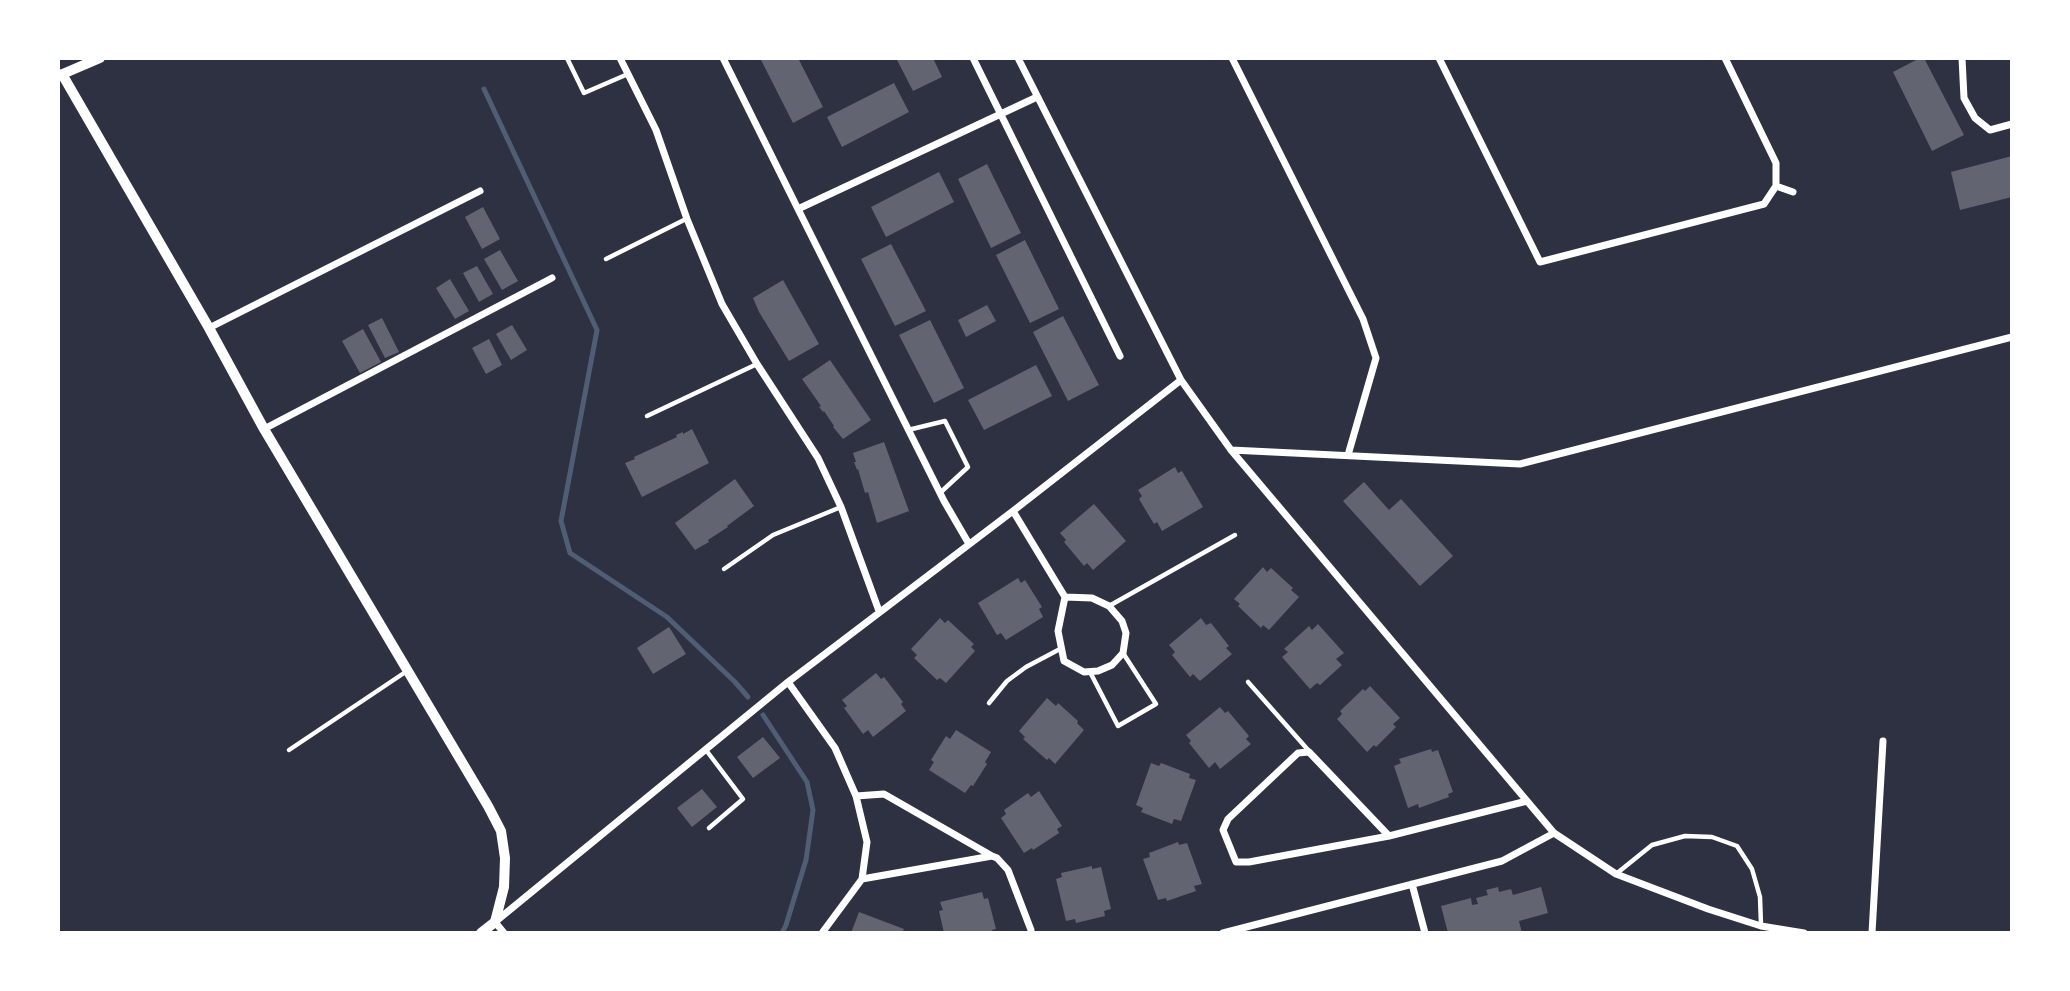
<!DOCTYPE html>
<style>
body{margin:0}
#map{position:relative;width:2070px;height:991px;overflow:hidden;background:#2d3142;font-family:Inter,sans-serif}
canvas{display:block}
.frame{position:absolute;inset:0;border:60px solid #fff;pointer-events:none}
</style>
<div id="map">
<canvas width="2070" height="991"></canvas>
<div class="frame"></div>
</div>
<script>
const ctx = document.querySelector('canvas').getContext('2d');
ctx.lineJoin = 'round';
const shape = rows => new Path2D(rows.map(r => 'M' + r).join(''));
function strokePath(path, color, width, dash) { ctx.strokeStyle = color; ctx.lineWidth = width; ctx.lineCap = dash ? 'butt' : 'round'; ctx.setLineDash(dash || []); ctx.stroke(path); }
function paint(path, color) { ctx.fillStyle = color; ctx.fill(path, 'evenodd'); }
const stream = shape([
 [484,89,597,330,561,521,570,553,667,617,735,682,748,697],
 [763,715,807,782,813,810,806,860,786,925,782,933]
]);
const building = shape([
 [760,58,798,58,823,107,793,123],
 [896,58,933,58,942,77,913,91],
 [1920,58,1924,58,1964,135,1932,151,1893,72],
 [894,83,909,112,842,147,827,117],
 [2012,156,2012,197,1960,210,1951,172],
 [987,164,1021,233,991,248,958,179],
 [939,172,954,202,886,237,871,207],
 [483,207,500,239,482,249,465,217],
 [1025,240,1059,309,1030,323,996,255],
 [891,244,926,311,895,326,861,259],
 [500,250,518,281,502,290,484,259],
 [477,266,493,294,479,302,463,273],
 [450,279,469,311,455,319,436,288],
 [783,280,819,344,789,361,759,312,753,298],
 [987,305,996,321,966,337,958,320],
 [1063,316,1099,385,1068,401,1033,332],
 [382,318,399,352,385,358,368,325],
 [930,320,964,388,934,403,899,335],
 [512,325,527,350,511,360,496,334],
 [363,329,381,362,360,373,342,341],
 [489,339,502,365,486,374,472,348],
 [830,360,871,420,843,439,833,427,834,426,824,411,823,412,819,407,821,406,802,379],
 [1036,365,1052,396,984,430,968,400],
 [692,429,709,463,642,497,625,463,635,459,634,457,677,437,676,435,683,432,683,434],
 [884,442,909,511,877,523,868,492,865,493,858,469,857,470,854,462,856,462,853,453],
 [1175,467,1178,473,1182,471,1203,507,1162,531,1157,522,1154,524,1139,499,1142,496,1138,490],
 [735,479,754,506,727,526,728,527,708,540,709,542,695,550,675,523],
 [1364,482,1389,510,1401,499,1453,556,1420,586,1343,501],
 [1094,504,1126,541,1093,570,1087,563,1084,566,1064,542,1066,540,1060,533],
 [1263,567,1267,572,1271,568,1293,588,1291,590,1299,597,1269,630,1263,625,1261,628,1238,606,1240,604,1234,599],
 [1018,578,1021,583,1025,580,1042,607,1039,609,1043,617,1006,640,1001,633,997,635,978,603],
 [940,618,945,623,948,620,974,644,971,647,975,651,946,683,940,678,937,680,914,658,917,655,911,649],
 [1201,618,1206,625,1211,623,1229,646,1226,648,1232,654,1200,681,1193,674,1190,677,1172,655,1175,652,1169,645],
 [1318,624,1344,653,1336,659,1342,665,1320,685,1317,683,1310,689,1282,657,1288,652,1284,649,1309,626,1312,630],
 [669,627,686,654,653,674,637,648],
 [876,673,881,679,884,677,903,702,901,704,906,711,873,737,868,730,863,734,844,708,847,706,842,700],
 [1370,686,1400,718,1393,724,1396,727,1376,747,1374,745,1367,752,1337,719,1342,714,1340,711,1363,689,1365,691],
 [1047,698,1056,706,1058,703,1078,721,1077,723,1084,730,1055,764,1049,758,1047,760,1023,739,1025,737,1019,731],
 [1220,707,1225,713,1228,711,1249,736,1246,739,1251,744,1220,769,1215,762,1209,768,1189,743,1191,741,1186,735],
 [956,730,991,752,985,762,987,764,973,786,971,785,965,793,929,770,934,762,931,760,946,736,950,739],
 [763,737,780,758,753,778,737,757],
 [1431,749,1432,752,1438,750,1453,792,1448,794,1449,797,1419,808,1418,804,1408,808,1394,766,1401,763,1399,759],
 [1151,763,1159,766,1161,763,1190,774,1189,778,1196,780,1181,821,1174,819,1172,824,1141,812,1143,808,1136,805],
 [702,789,717,807,692,827,677,808],
 [1039,791,1062,826,1057,829,1059,833,1033,850,1032,848,1024,853,1001,818,1006,814,1004,810,1028,793,1031,797],
 [1178,842,1179,845,1187,843,1202,884,1194,886,1196,891,1167,901,1166,898,1158,900,1143,859,1150,857,1149,853],
 [1092,866,1092,869,1101,867,1111,909,1104,911,1105,916,1076,923,1075,919,1066,921,1056,879,1062,877,1061,873],
 [1498,887,1499,892,1511,889,1513,895,1541,887,1548,913,1519,921,1522,933,1448,933,1441,906,1471,898,1472,905,1478,904,1476,898,1488,895,1486,890],
 [982,892,984,899,988,898,996,929,992,930,993,933,944,933,939,911,943,910,940,902],
 [859,912,904,929,902,933,851,933]
]);
const service = shape([
 [567,58,584,93,628,74],
 [606,259,686,219],
 [647,416,757,364],
 [908,430,945,421,968,467,941,492],
 [724,569,773,535,841,507],
 [1109,606,1235,535],
 [1090,672,1118,726,1156,704,1123,653],
 [1248,682,1309,751],
 [989,703,1007,681,1026,667,1060,649],
 [289,750,407,671],
 [706,750,743,799,709,828],
 [1616,874,1652,845,1685,836,1712,837,1737,846,1752,869,1760,897,1761,925]
]);
const minor = shape([
 [620,58,656,130,687,219,722,304,757,364,818,458,841,507,879,611],
 [723,58,798,209],
 [973,58,1120,356],
 [1018,58,1181,380,1231,450,1554,833,1616,874,1708,909,1761,926,1804,933],
 [1232,58,1363,319,1376,358,1348,455],
 [1439,58,1540,262,1764,204,1776,186,1776,163,1725,58],
 [1962,58,1964,98,1975,118,1990,130,2012,124],
 [1776,186,1793,192],
 [209,328,480,191],
 [264,429,552,278],
 [1231,450,1520,464,2012,337],
 [1013,511,1065,597,1058,631,1064,661,1084,672,1098,671,1112,665,1123,653,1126,633,1122,621,1109,606,1092,598,1065,597],
 [969,544,944,501,798,209,1037,97],
 [788,682,835,748,856,796,867,842,862,879,822,933],
 [856,796,884,794,992,856,862,879],
 [1389,836,1309,752,1298,753,1228,819,1223,830,1236,862,1249,862,1389,836,1527,801],
 [992,856,997,858,1008,870,1031,930],
 [1412,884,1425,933],
 [504,933,495,922,788,682,1013,511,1181,380],
 [1223,933,1502,861,1554,833],
 [1872,933,1883,741]
]);
const tertiary = shape([
 [62,74,209,328,264,429,488,806,501,831,505,858,504,887,495,922,481,933],
 [58,76,100,58]
]);
strokePath(stream, '#4f5d75', 5);
paint(building, '#626471');
strokePath(service, '#fff', 4.5);
strokePath(minor, '#fff', 7);
strokePath(tertiary, '#fff', 10);
</script>
